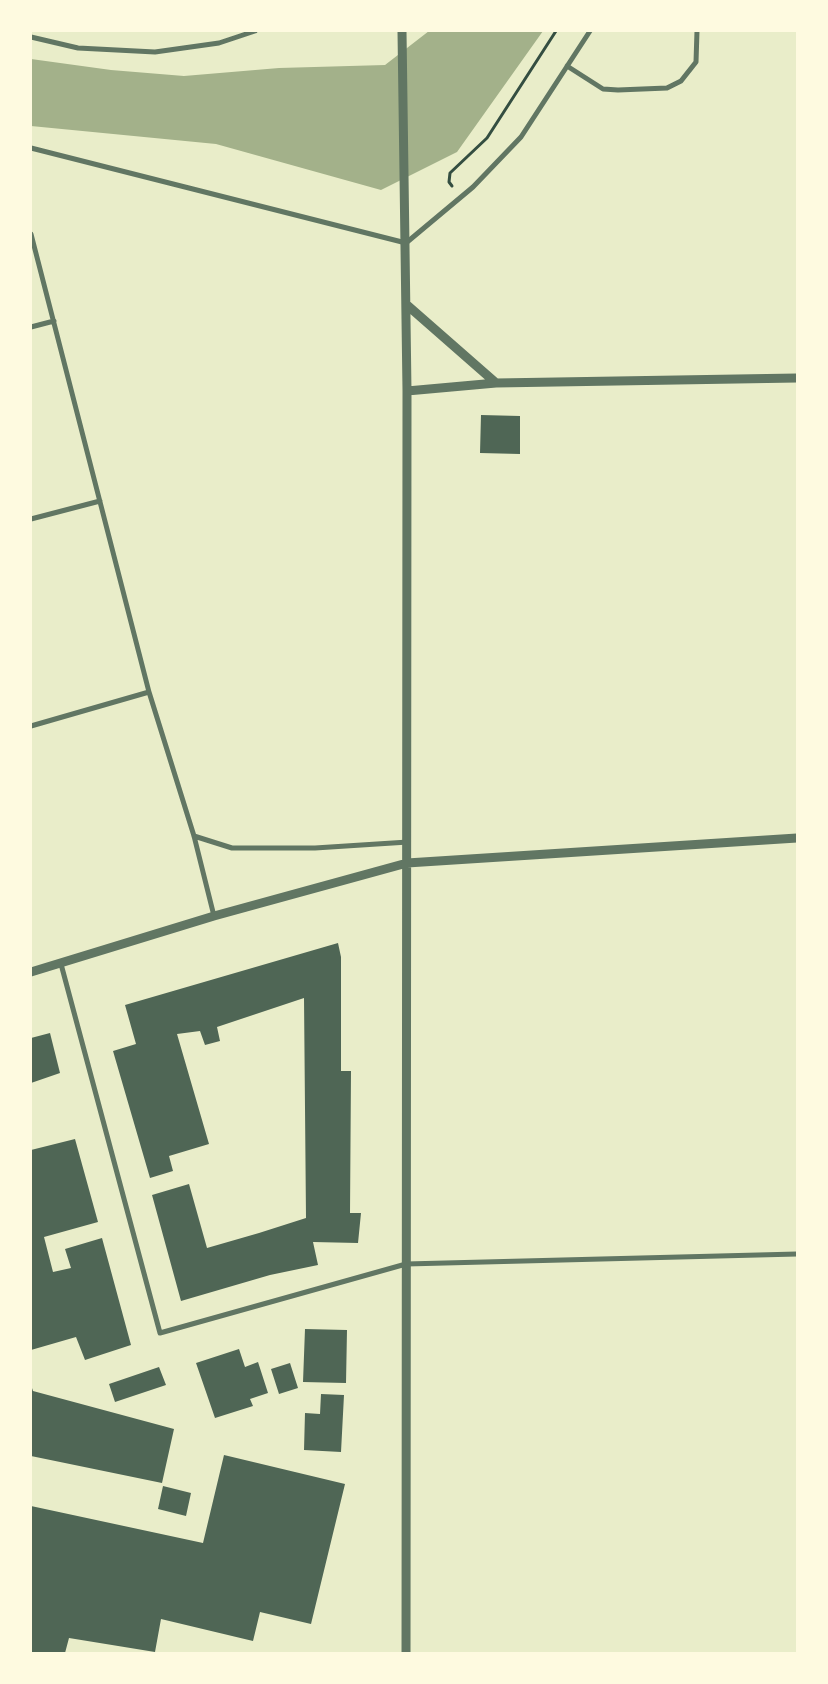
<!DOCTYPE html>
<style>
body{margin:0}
#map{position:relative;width:828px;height:1684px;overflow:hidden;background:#e9edc9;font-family:"Public Sans",sans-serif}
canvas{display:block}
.frame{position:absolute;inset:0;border:32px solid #fefae0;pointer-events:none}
</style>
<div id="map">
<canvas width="828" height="1684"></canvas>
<div class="frame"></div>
</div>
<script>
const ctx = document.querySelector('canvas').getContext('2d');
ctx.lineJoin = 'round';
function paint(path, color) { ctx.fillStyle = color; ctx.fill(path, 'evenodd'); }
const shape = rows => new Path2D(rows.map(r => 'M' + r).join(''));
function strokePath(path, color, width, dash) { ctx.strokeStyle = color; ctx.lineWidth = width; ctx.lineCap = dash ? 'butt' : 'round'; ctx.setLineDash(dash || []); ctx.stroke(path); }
const water = shape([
 [429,31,543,31,457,152,381,190,216,144,31,126,31,59,111,70,184,76,279,68,385,65]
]);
const building = shape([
 [481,415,520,416,520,454,480,453],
 [338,943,341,957,341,1071,351,1071,350,1213,361,1213,358,1243,313,1242,318,1265,270,1275,181,1301,152,1195,189,1184,207,1248,259,1233,306,1218,304,998,217,1027,220,1041,205,1045,200,1031,177,1034,209,1144,169,1156,173,1171,150,1178,113,1051,136,1044,125,1005],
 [50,1033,60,1073,31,1083,31,1038],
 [75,1139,98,1222,44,1237,53,1272,71,1268,65,1249,102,1238,131,1345,85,1360,76,1337,31,1350,31,1150],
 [305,1329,347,1330,346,1383,303,1382],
 [239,1349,245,1367,258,1362,268,1393,250,1399,253,1406,215,1418,196,1363],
 [290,1363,298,1388,279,1394,271,1369],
 [159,1367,166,1385,115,1402,109,1384],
 [31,1385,33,1391,174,1429,162,1483,31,1456],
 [321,1394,344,1395,341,1452,304,1450,305,1413,320,1414],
 [224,1455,345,1484,311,1624,260,1612,253,1641,161,1619,155,1652,69,1638,65,1653,31,1653,31,1506,203,1543],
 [163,1486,191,1493,186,1516,158,1509]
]);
const path = shape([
 [452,186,449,182,450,173,487,138,556,31]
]);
const minor = shape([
 [31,37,78,48,155,52,219,43,255,31],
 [567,66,603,89,618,90,667,88,681,81,696,62,697,31],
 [31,148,406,243,473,187,521,137,590,31],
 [31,234,149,692,194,836,214,916],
 [31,327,54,321],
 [31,519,100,501],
 [31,726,149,692],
 [194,836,232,848,315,848,408,842],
 [61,964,160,1333,406,1264,797,1254]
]);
const tertiary = shape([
 [402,31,407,391,406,1653],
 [407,305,496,383],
 [407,391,496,383,797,378],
 [31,972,214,916,407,863,797,838]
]);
paint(water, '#a3b18a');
paint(building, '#4f6655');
strokePath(path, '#344e41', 3);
strokePath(minor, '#617663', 5);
strokePath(tertiary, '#617663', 9);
</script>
